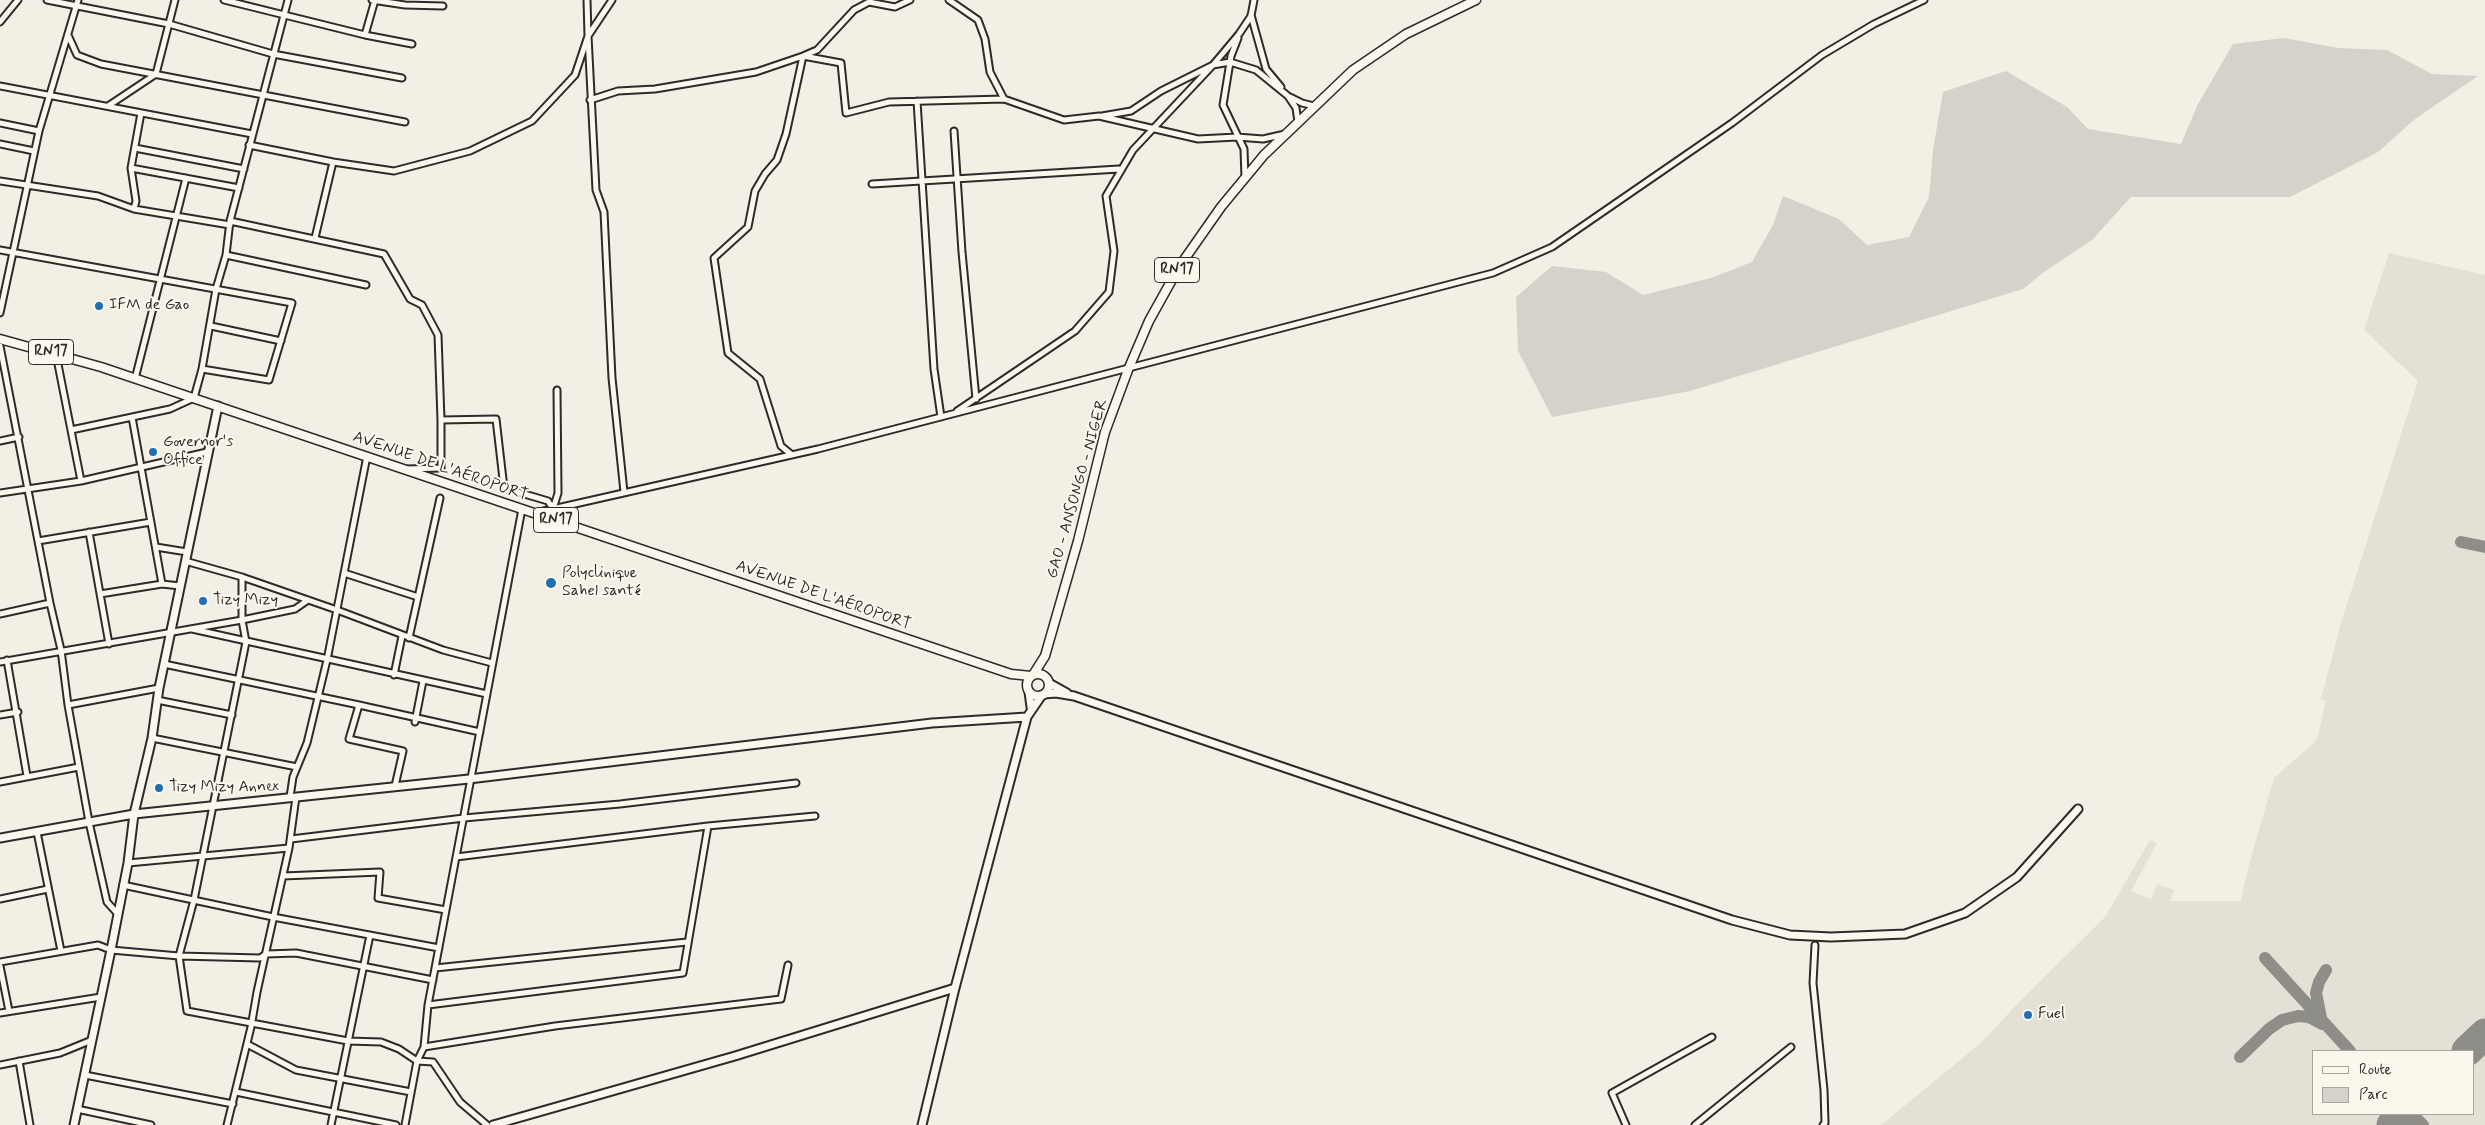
<!DOCTYPE html>
<meta charset="utf-8">
<style>
body{margin:0}
#map{position:relative;width:2485px;height:1125px;overflow:hidden;background:#f3efe4;font-family:Mynerve,sans-serif}
canvas{display:block}
.legend{position:absolute;left:2312px;top:1050px;width:162px;height:65px;box-sizing:border-box;background:#fbf7ec;border:1px solid #a8a59f;margin:0;padding:6px 9px;list-style:none;font-size:15px;color:#2b2b2b}
.legend li{display:flex;align-items:center;gap:10px;height:25px}
.legend b{width:25px;border:1px solid #a8a59f}
</style>
<div id="map">
<canvas width="2485" height="1125"></canvas>
<ul class="legend">
<li><b style="height:6px;background:#fbf7ec"></b>Route</li>
<li><b style="height:14px;background:#d5d2c9"></b>Parc</li>
</ul>
</div>
<script>
const ctx = document.querySelector('canvas').getContext('2d');
ctx.lineJoin = 'round';
function paint(path, color) { ctx.fillStyle = color; ctx.fill(path, 'evenodd'); }
const shape = rows => new Path2D(rows.map(r => 'M' + r).join(''));
function strokePath(path, color, width, dash) { ctx.strokeStyle = color; ctx.lineWidth = width; ctx.lineCap = dash ? 'butt' : 'round'; ctx.setLineDash(dash || []); ctx.stroke(path); }
function label(font, color, halo, rows, align = 'center') {
  ctx.font = font + ' Mynerve,sans-serif'; ctx.lineWidth = 4; ctx.setLineDash([]); ctx.textBaseline = 'middle'; ctx.strokeStyle = halo; ctx.fillStyle = color; for (const [text, x, y, turn = 0] of rows) {
    ctx.save(); ctx.translate(x, y); ctx.rotate((+turn || 0) * Math.PI / 180); ctx.textAlign = isNaN(turn) ? turn : align; if (halo) ctx.strokeText(text, 0, 0); ctx.fillText(text, 0, 0); ctx.restore();
  }
}
const built = shape([
 [2389,253,2485,275,2485,1125,1881,1125,1982,1042,2019,1002,2088,934,2105,917,2150,840,2157,843,2131,891,2151,899,2157,884,2174,890,2170,901,2241,901,2247,872,2274,778,2315,742,2318,735,2326,700,2321,699,2341,623,2418,381,2364,330],
 [2314,1051,2474,1051,2474,1114,2314,1114]
]);
const green = shape([
 [2284,38,2338,48,2387,50,2432,74,2478,76,2415,119,2378,152,2290,197,2131,197,2092,240,2044,272,2023,289,1690,391,1552,417,1518,351,1516,297,1552,266,1606,272,1643,295,1711,278,1752,262,1773,225,1783,196,1839,219,1867,245,1909,237,1929,197,1933,150,1943,92,2006,71,2067,107,2088,129,2181,144,2198,104,2233,44]
]);
const taxiway = shape([
 [2461,542,2485,547],
 [2265,958,2350,1051],
 [2321,1018,2316,993,2319,982,2326,970],
 [2240,1057,2269,1029,2282,1020,2298,1016,2309,1017,2322,1024],
 [2412,1114,2423,1125],
 [2388,1125,2390,1114]
]);
const runway = shape([
 [2467,1051,2485,1034],
 [2392,1125,2403,1114]
]);
const street = shape([
 [47,0,169,24,273,54,402,78],
 [224,0,365,35,412,44],
 [372,0,405,5,443,6],
 [612,0,588,36,596,190,604,212,612,378,624,492],
 [949,0,978,20,985,39,990,72,1004,99,1064,120,1099,116,1198,139,1237,137,1263,139,1285,134],
 [1251,15,1266,69,1281,87],
 [0,22,18,0],
 [68,35,77,55,101,64,405,122],
 [365,35,375,0],
 [1238,38,1231,56,1223,105,1244,149,1245,178],
 [0,86,252,134],
 [1290,97,1302,103,1314,106],
 [590,100,618,91,655,89,756,72,803,56,841,63,846,113,889,102,1004,99],
 [917,101,934,369,941,417],
 [108,106,156,74,175,0],
 [141,113,131,168,239,188],
 [1102,116,1131,111,1161,91,1213,65,1230,62,1256,70,1288,96,1296,108,1298,122],
 [0,123,39,131],
 [954,131,962,252,976,399],
 [0,144,34,151],
 [249,145,333,162],
 [135,148,244,169],
 [131,168,136,201,134,209],
 [0,181,98,196,134,209,230,225],
 [872,184,1119,169],
 [230,221,384,254,410,299,422,305,438,335,441,420,496,419,504,488,548,501,553,509],
 [315,238,333,162,394,171,470,151,532,121,575,75,588,36,587,0],
 [0,250,292,303,269,380,202,369],
 [226,255,366,285],
 [0,313,39,131,78,0],
 [211,326,281,341],
 [0,346,50,603,61,650,68,705,89,822,107,902,117,913],
 [56,354,81,481],
 [135,379,186,178],
 [957,411,1075,331,1109,292,1114,251,1106,196,1133,150,1213,65,1239,34,1251,16,1254,0],
 [132,417,162,584],
 [71,430,170,409,194,398,202,369,216,289,226,255,230,221,288,0],
 [0,441,19,437],
 [792,455,781,446,760,379,728,353,714,258,748,227,755,191,765,174,777,160,786,134,803,56,817,50,854,10,869,2,895,7,910,0],
 [407,469,441,468,441,420],
 [0,493,81,481,207,452],
 [553,509,558,493,557,390],
 [535,513,818,449,1493,273,1552,247,1732,123,1822,55,1874,24,1924,0],
 [89,532,109,644],
 [38,541,151,522],
 [156,547,187,552],
 [185,561,242,577,337,610,443,650,492,663],
 [344,573,418,597],
 [242,577,242,620,246,642,194,900,179,956,187,1011,348,1041,381,1042,399,1049,417,1061,433,1062,460,1102,487,1125],
 [100,594,162,584,180,586],
 [0,614,50,603],
 [192,629,487,694],
 [409,638,440,498],
 [7,660,27,776],
 [0,662,242,620,295,609,308,600],
 [164,664,359,705,349,739,403,751,395,786],
 [394,675,402,636],
 [157,700,232,715],
 [68,705,159,688],
 [359,705,480,732],
 [0,715,18,712],
 [415,722,423,681],
 [152,738,297,767],
 [0,782,79,767],
 [290,797,293,777,307,743,327,660,367,456],
 [37,832,61,951],
 [291,839,464,818,620,804,796,783],
 [456,857,708,826,815,816],
 [128,863,289,848],
 [283,876,380,872,378,898,446,910],
 [123,885,273,917,439,948],
 [0,899,48,889],
 [1815,945,1813,983,1824,1090,1825,1123,1823,1125],
 [0,962,98,945,111,950,179,956,260,958,266,954,296,953,433,980],
 [0,966,9,1011],
 [435,968,687,942],
 [428,1005,683,973,708,826],
 [0,1013,101,997],
 [247,1044,296,1070,411,1092],
 [424,1047,555,1026,781,999,788,965],
 [19,1061,30,1125],
 [0,1065,60,1053,92,1040],
 [85,1075,233,1104],
 [236,1092,396,1125],
 [77,1109,151,1125],
 [227,1125,251,1027,257,992,289,848,296,797],
 [331,1125,370,935],
 [405,1125,417,1061,424,1047,428,1005,522,509],
 [1626,1125,1612,1093,1712,1037],
 [1695,1125,1791,1047]
]);
const secondary = shape([
 [1049,683,1067,693],
 [1029,692,1031,707],
 [1044,694,1056,693,1074,696,1732,920,1790,935,1831,937,1905,934,1965,913,2017,877,2078,809],
 [0,838,134,814,469,779,932,723,1027,717],
 [74,1125,111,950,128,863,134,814,152,738,159,688,218,406],
 [493,1125,735,1056,955,988],
 [922,1125,955,988,1027,717,1042,695]
]);
const primary = shape([
 [0,339,101,367,1011,674,1031,676],
 '1027 685a11 11 0 1 1 22 0a11 11 0 1 1-22 0Z',
 [1033,675,1045,656,1078,541,1105,432,1128,370,1149,321,1179,267,1221,207,1264,155,1353,70,1406,34,1476,0]
]);
const markers = [
 [99,306,5,"#1f6fb2"],
 [153,452,5,"#1f6fb2"],
 [551,583,6,"#1f6fb2"],
 [203,601,5,"#1f6fb2"],
 [159,788,5,"#1f6fb2"],
 [2028,1015,5,"#1f6fb2"]
];
const shields = [
 [1177,270,45],
 [51,352,45],
 [556,520,45]
];
const shieldNames = [
 ["RN17",1177,270],
 ["RN17",51,352],
 ["RN17",556,520]
];
const poiNames = [
 ["IFM de Gao",109,306],
 ["Governor's",163,443],
 ["Office",163,461],
 ["Polyclinique",562,574],
 ["Sahel santé",562,592],
 ["Tizy Mizy",213,601],
 ["Tizy Mizy Annex",169,788],
 ["Fuel",2038,1015]
];
const streetNames = [
 ["AVENUE DE L'AÉROPORT",440,467,19],
 ["GAO - ANSONGO - NIGER",1078,489,-74],
 ["AVENUE DE L'AÉROPORT",823,596,19]
];
paint(built, '#e4e0d6');
paint(green, '#d5d2c9');
strokePath(taxiway, '#8f8d88', 12);
strokePath(runway, '#8f8d88', 31);
strokePath(street, '#2b2b2b', 9);
strokePath(secondary, '#2b2b2b', 11);
strokePath(primary, '#2b2b2b', 11);
strokePath(street, '#fbf7ec', 5);
strokePath(secondary, '#fbf7ec', 7);
strokePath(primary, '#fbf7ec', 8);
for (const [x, y, r, color] of markers) { const dot = new Path2D(); dot.arc(x, y, r, 0, 2 * Math.PI); ctx.fillStyle = color; ctx.fill(dot); strokePath(dot, '#fbf7ec', 2); }
for (const [x, y, w] of shields) { const box = new Path2D(); box.roundRect(x - w / 2, y - 12.5, w, 25, 4); ctx.fillStyle = '#fbf7ec'; ctx.fill(box); strokePath(box, '#2b2b2b', 1); }
label('bold 15px', '#2b2b2b', null, shieldNames);
label('16px', '#2b2b2b', '#fbf7ec', poiNames, 'left');
label('16px', '#2b2b2b', '#fbf7ec', streetNames);
</script>
